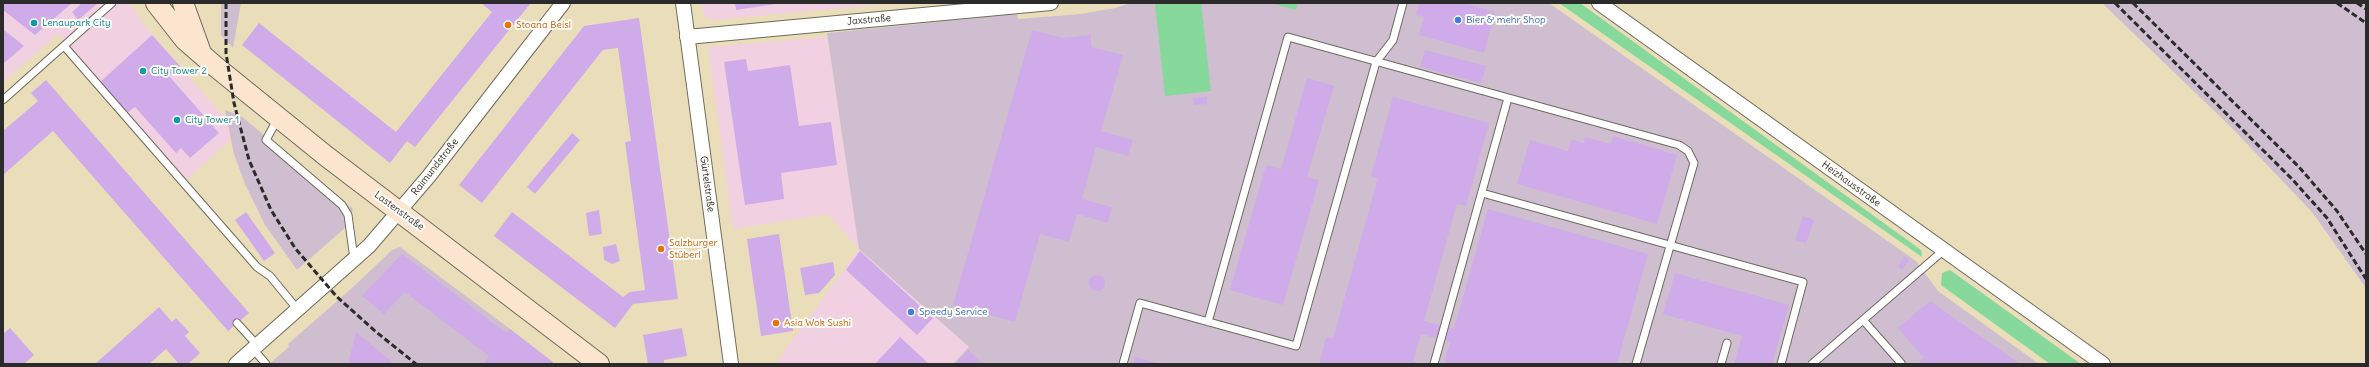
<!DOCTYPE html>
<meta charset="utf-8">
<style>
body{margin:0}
#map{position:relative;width:2369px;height:367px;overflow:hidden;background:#e9deb9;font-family:Delius,sans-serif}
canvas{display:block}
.frame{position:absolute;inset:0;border:4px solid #2b2b2b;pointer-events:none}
</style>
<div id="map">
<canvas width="2369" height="367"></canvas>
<div class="frame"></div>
</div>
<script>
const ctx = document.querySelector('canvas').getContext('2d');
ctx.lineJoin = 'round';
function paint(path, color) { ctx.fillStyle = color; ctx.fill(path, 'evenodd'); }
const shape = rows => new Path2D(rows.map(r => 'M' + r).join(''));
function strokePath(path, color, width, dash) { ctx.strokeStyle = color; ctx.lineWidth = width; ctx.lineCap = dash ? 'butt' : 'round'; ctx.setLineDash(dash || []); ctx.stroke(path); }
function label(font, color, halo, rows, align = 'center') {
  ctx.font = font + ' Delius,sans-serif'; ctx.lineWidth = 4; ctx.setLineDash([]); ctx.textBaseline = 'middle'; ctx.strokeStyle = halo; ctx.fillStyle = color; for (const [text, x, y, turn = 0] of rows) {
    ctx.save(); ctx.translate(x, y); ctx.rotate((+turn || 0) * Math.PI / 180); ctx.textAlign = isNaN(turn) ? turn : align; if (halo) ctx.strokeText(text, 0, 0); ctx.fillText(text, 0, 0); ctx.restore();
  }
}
const built = shape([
 [3,3,129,3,149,31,228,121,230,140,186,180,58,34,3,82],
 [701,3,899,3,714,20,705,17],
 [827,37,859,249,969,347,953,364,775,364,859,249,828,214,733,229,708,47]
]);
const industrial = shape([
 [221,3,241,3,233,48,221,35],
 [1131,3,1549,3,1916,261,1938,291,2039,364,953,364,969,347,859,249,827,33,1017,14,1018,19,1080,14,1115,8],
 [2102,3,2366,3,2366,288,2312,212,2229,125],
 [225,110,241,116,353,209,345,228,297,270,265,225,245,184,234,154],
 [400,247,510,329,554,364,269,364,289,347,288,344,352,288,392,250]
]);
const green = shape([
 [1201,3,1211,91,1165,96,1155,4],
 [1271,3,1298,3,1296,10],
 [1559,3,1580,3,1921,250,1922,257],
 [1950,270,2081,364,2050,364,1941,285,1942,273]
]);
const building = shape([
 [3,3,72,3,35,35,3,10],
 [82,3,98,3,78,20,72,12],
 [481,3,530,4,415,147,407,141,390,163,242,45,259,23,396,132,492,12],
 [735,3,776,3,776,4,736,10],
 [1419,3,1464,3,1495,12,1484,53,1419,35,1424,17,1416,15],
 [639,18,678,299,633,304,615,328,494,236,512,212,623,297,630,292,645,290,625,142,631,141,618,48,603,50,598,56,482,203,459,185,584,26],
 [3,29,24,46,3,64],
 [1032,30,1063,38,1091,35,1091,47,1123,55,1101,131,1133,140,1128,156,1096,147,1082,199,1112,207,1108,223,1077,214,1069,242,1040,234,1015,322,953,305],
 [152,35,180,66,169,76,219,133,190,158,181,148,176,153,135,107,127,113,100,82],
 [1425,50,1486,66,1481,83,1420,67],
 [746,59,748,71,790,65,799,126,831,122,837,165,781,173,784,199,745,205,724,62],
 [1307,78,1334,86,1307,177,1319,180,1283,305,1230,290,1266,165,1281,169],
 [46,80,249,313,228,331,53,131,3,175,3,131,38,101,31,93],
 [1207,97,1207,104,1194,105,1193,98],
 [1393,97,1489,123,1466,206,1457,204,1424,321,1454,329,1488,209,1648,254,1617,364,1444,364,1450,342,1421,334,1413,361,1417,362,1417,364,1319,364,1326,337,1333,339,1378,178,1371,176],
 [572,133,580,140,535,194,527,187],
 [1613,136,1677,155,1657,224,1517,184,1530,140,1568,151,1571,139,1584,143,1585,137,1611,144],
 [599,210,602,234,589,236,586,213],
 [246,212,275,253,264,261,235,220],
 [1803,216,1814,220,1806,243,1795,240],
 [779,234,793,331,761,336,747,239],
 [616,244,620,261,612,264,604,260,603,247],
 [860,251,933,318,917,335,846,270],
 [402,254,506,333,510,329,553,362,552,364,483,364,489,356,405,292,384,314,362,296],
 [1905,256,1909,260,1902,270,1898,266],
 [833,262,835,275,819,293,805,295,800,268],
 [1675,273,1789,305,1772,364,1734,364,1742,336,1663,314],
 '1089 283a8 8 0 1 1 16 0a8 8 0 1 1-16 0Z',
 [1930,301,2020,364,1917,364,1924,358,1898,328],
 [159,307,172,322,176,318,189,332,185,336,200,353,188,364,179,364,166,349,149,364,95,364],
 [10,328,34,355,24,364,3,364,3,334],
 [682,328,687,356,664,360,664,364,648,364,643,335],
 [356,332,392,362,396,364,348,364],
 [900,337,929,364,875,364],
 [968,350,983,364,956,364],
 [1135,357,1160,364,1133,364]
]);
const lane = shape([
 [64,46,257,267,270,276,298,310],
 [3,100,112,3],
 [278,118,266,140,342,205,348,215,354,259],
 [1482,193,1803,282,1781,364],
 [1863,320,1901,363],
 [1208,322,1288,37,1679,145,1688,151,1694,163,1636,364],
 [237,323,257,345],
 [253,349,266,364],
 [1123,364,1140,303,1296,346,1376,62,1393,40,1403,3],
 [1434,364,1508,98],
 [1721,364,1727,343],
 [1812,364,1944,250]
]);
const street = shape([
 [683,3,731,364],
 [1599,3,2103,364],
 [687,37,1051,3],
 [236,364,369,246,429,176,563,3]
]);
const secondary = shape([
 [156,3,185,40,216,67,326,156,599,364],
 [183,3,200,50]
]);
const rail = shape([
 [226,3,226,53,234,103,249,160,271,210,295,248,337,297,375,331,416,364],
 [2115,3,2292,179,2327,218,2366,279],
 [2133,3,2299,167,2337,211,2366,254],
 [2337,3,2366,23],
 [2357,3,2366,9]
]);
const markers = [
 [1458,20,4,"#3f7fe0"],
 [34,23,4,"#0f9aa8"],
 [508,25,4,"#e8710a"],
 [143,71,4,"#0f9aa8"],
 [177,120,4,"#0f9aa8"],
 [661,249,4,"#e8710a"],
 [911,312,4,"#3f7fe0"],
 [776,323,4,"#e8710a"]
];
const streetNames = [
 ["Jaxstraße",869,20,-5],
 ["Raimundstraße",435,167,-52],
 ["Gürtelstraße",707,184,82],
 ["Heizhausstraße",1851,184,36],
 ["Lastenstraße",399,211,36]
];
const shopNames = [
 ["Bier & mehr Shop",1466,20],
 ["Speedy Service",919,312]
];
const cultureNames = [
 ["Lenaupark City",42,23],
 ["City Tower 2",151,71],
 ["City Tower 1",185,120]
];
const foodNames = [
 ["Stoana Beisl",516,25],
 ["Salzburger",669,243],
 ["Stüberl",669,255],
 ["Asia Wok Sushi",784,323]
];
paint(built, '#f1d0e2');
paint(industrial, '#cebed0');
paint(green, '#86d99a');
paint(building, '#d0abea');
strokePath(lane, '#6e6a5d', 9);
strokePath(street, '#6e6a5d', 16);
strokePath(secondary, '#6e6a5d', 22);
strokePath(lane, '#fff', 7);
strokePath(street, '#fff', 14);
strokePath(secondary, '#fce5cf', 20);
strokePath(rail, '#2b2b2b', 3, [6, 3]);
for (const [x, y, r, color] of markers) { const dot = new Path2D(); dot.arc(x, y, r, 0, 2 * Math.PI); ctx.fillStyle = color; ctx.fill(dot); strokePath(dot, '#fdfcf7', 1.5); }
label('10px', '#2b2b2b', '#fdfcf7', streetNames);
label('10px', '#366cbe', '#fdfcf7', shopNames, 'left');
label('10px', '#0d838f', '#fdfcf7', cultureNames, 'left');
label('10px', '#c56008', '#fdfcf7', foodNames, 'left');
</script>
